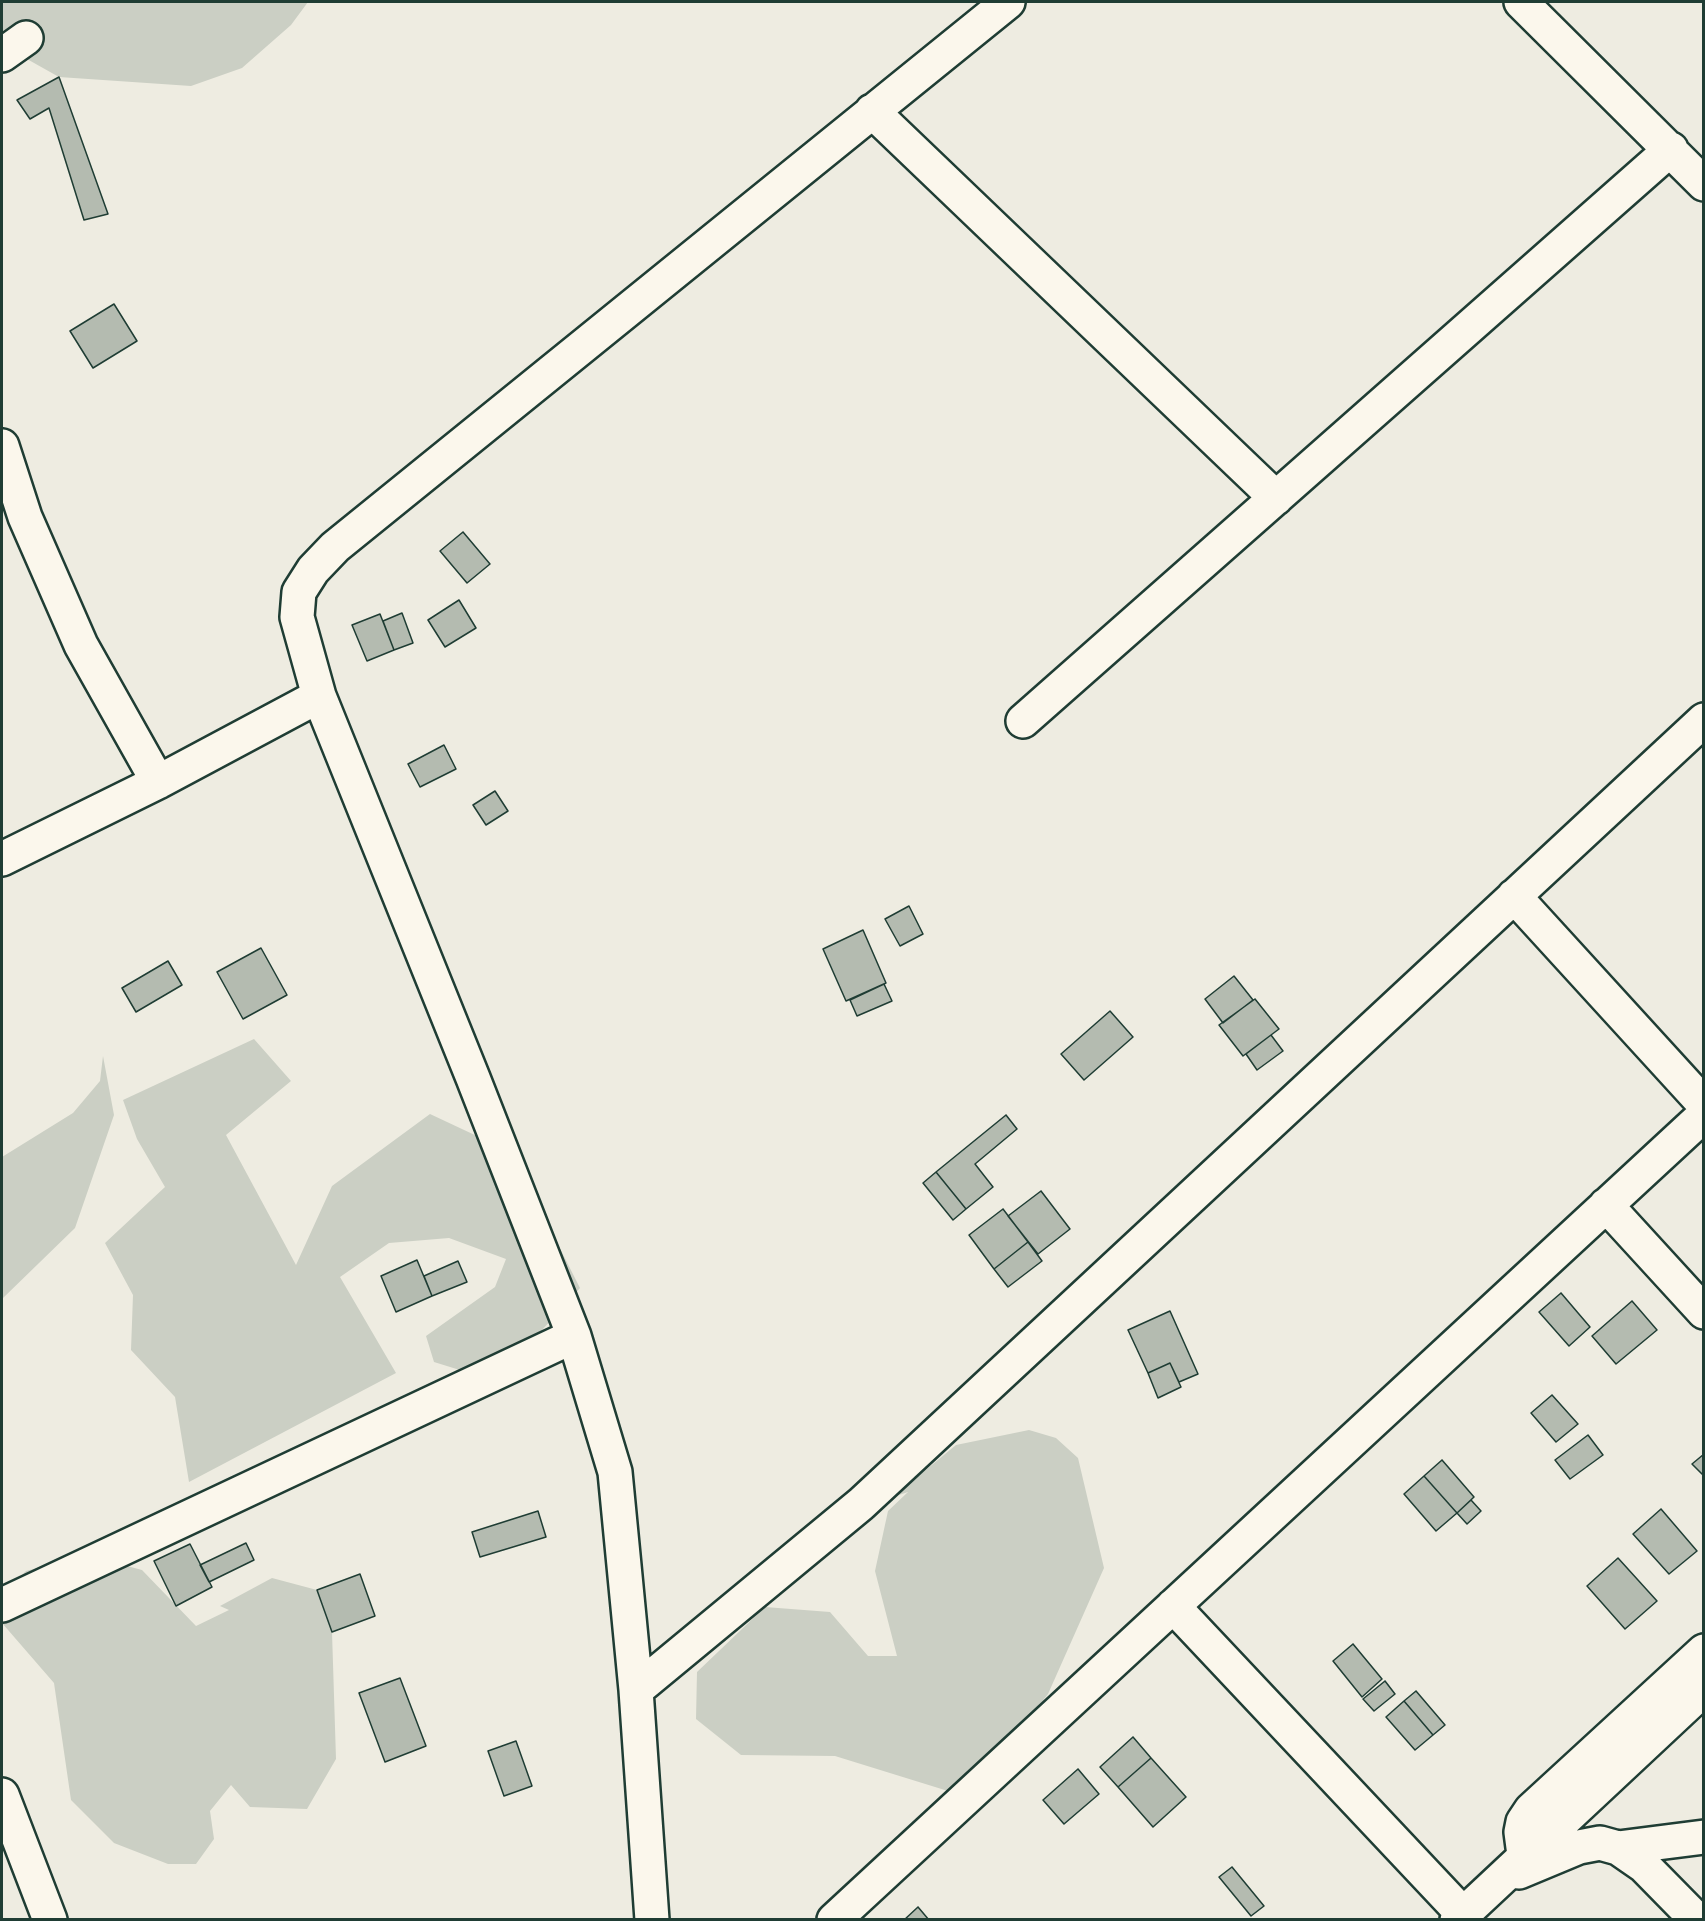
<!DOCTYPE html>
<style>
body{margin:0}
#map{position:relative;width:1705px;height:1921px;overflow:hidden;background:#eeece1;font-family:"Comic Neue",sans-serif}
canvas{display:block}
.frame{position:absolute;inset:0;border:3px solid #1f3d34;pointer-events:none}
</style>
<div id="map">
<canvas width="1705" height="1921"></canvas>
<div class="frame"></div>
</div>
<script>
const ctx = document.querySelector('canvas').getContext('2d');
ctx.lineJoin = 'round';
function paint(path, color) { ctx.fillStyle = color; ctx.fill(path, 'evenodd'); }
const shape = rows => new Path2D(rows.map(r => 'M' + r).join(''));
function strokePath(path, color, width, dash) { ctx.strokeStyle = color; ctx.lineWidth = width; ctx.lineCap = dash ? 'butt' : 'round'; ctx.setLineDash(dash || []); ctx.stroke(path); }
const green = shape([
 [2,2,308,2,291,25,242,68,191,86,59,77,2,45],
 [254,1039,291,1081,226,1135,296,1265,332,1186,430,1114,511,1152,580,1288,533,1340,463,1371,434,1362,426,1336,495,1287,506,1259,449,1238,389,1243,340,1277,396,1373,189,1482,175,1397,131,1350,133,1295,105,1243,165,1187,137,1139,123,1100],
 [103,1056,114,1115,75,1228,2,1299,2,1157,73,1113,100,1081],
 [1029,1430,1056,1438,1078,1458,1104,1568,1048,1694,995,1761,948,1791,835,1756,741,1755,696,1719,697,1672,765,1607,830,1612,868,1656,897,1656,875,1571,888,1511,908,1492,893,1497,956,1445],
 [86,1555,142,1570,196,1626,229,1610,220,1606,272,1578,317,1590,332,1632,336,1759,307,1809,250,1807,231,1785,210,1811,214,1839,196,1864,168,1864,114,1843,71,1800,54,1683,2,1623,2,1616,6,1591,26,1571]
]);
const building = shape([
 [59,77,108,214,84,220,49,108,30,119,17,100,59,77],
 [114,304,137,341,93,368,70,331,114,304],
 [463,532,490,564,467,583,440,551,463,532],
 [459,600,476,628,445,647,428,620,459,600],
 [402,613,413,643,394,650,383,621,402,613],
 [380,614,394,650,367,661,352,625,380,614],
 [444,745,456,769,420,787,408,764,444,745],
 [495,791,508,811,486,825,473,805,495,791],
 [909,906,923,934,900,946,885,919,909,906],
 [863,930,886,983,846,1001,823,949,863,930],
 [261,948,287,995,243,1019,217,972,261,948],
 [168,961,182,985,136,1012,122,988,168,961],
 [1234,976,1253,1000,1223,1023,1205,999,1234,976],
 [884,984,892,1001,857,1016,850,1000,884,984],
 [1255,999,1279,1029,1243,1056,1219,1025,1255,999],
 [1110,1011,1133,1037,1084,1080,1061,1054,1110,1011],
 [1271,1035,1283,1051,1257,1070,1246,1054,1271,1035],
 [1006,1115,1017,1129,975,1164,993,1187,966,1209,936,1172,1006,1115],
 [936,1172,966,1209,953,1220,923,1183,936,1172],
 [1041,1191,1070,1229,1038,1254,1008,1216,1041,1191],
 [1003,1209,1028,1242,994,1269,969,1235,1003,1209],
 [1028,1242,1042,1261,1008,1287,994,1269,1028,1242],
 [417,1260,432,1296,396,1312,381,1276,417,1260],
 [458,1261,467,1282,432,1296,424,1276,458,1261],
 [1561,1293,1590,1327,1569,1346,1539,1312,1561,1293],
 [1632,1301,1657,1330,1616,1364,1592,1336,1632,1301],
 [1170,1311,1198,1374,1179,1382,1170,1363,1148,1373,1128,1330,1170,1311],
 [1170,1363,1181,1387,1158,1398,1148,1373,1170,1363],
 [1552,1395,1578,1424,1556,1442,1531,1413,1552,1395],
 [1588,1435,1603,1455,1570,1479,1555,1460,1588,1435],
 [1704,1454,1704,1476,1692,1464,1704,1454],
 [1442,1460,1474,1497,1457,1513,1424,1476,1442,1460],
 [1424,1476,1457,1513,1436,1531,1404,1494,1424,1476],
 [1471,1500,1481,1511,1467,1524,1457,1513,1471,1500],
 [1661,1509,1697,1551,1669,1574,1633,1534,1661,1509],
 [538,1511,546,1537,480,1557,472,1532,538,1511],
 [246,1543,254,1560,209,1582,200,1565,246,1543],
 [190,1544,212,1587,176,1606,154,1561,190,1544],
 [1618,1558,1657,1601,1625,1629,1587,1586,1618,1558],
 [360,1574,375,1616,332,1632,317,1590,360,1574],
 [1353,1644,1382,1679,1362,1697,1333,1661,1353,1644],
 [400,1678,426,1746,385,1762,359,1693,400,1678],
 [1385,1681,1395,1694,1374,1711,1363,1699,1385,1681],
 [1416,1691,1445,1725,1433,1735,1404,1701,1416,1691],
 [1404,1701,1433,1735,1415,1750,1386,1717,1404,1701],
 [1133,1737,1151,1758,1118,1787,1100,1767,1133,1737],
 [516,1741,532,1786,504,1796,488,1751,516,1741],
 [1151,1758,1186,1797,1153,1827,1118,1787,1151,1758],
 [1078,1769,1099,1794,1064,1824,1043,1800,1078,1769],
 [1232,1867,1264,1906,1251,1916,1219,1877,1232,1867],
 [918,1907,929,1920,904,1920,918,1907]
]);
const minor = shape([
 [1521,2,1704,184],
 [2,55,26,38],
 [872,111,1276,498],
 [2,446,25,517,81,645,158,782],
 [1023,721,1671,149],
 [2,859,158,782,319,696],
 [1514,896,1704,1104],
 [1606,1205,1704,1312],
 [574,1336,473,1078,319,696,297,617,299,592,313,570,335,547,1008,2],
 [2,1605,574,1336,615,1472,636,1690,652,1920],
 [1173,1606,1463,1914],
 [636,1690,861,1504,1704,720],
 [2,1795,50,1920],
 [1618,1848,1704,1837],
 [1524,1855,1521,1832,1523,1822,1531,1810,1704,1651],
 [1519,1872,1579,1847,1600,1843,1618,1848,1644,1866,1697,1920],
 [834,1920,1704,1115],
 [1457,1920,1704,1689]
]);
paint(green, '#cbcfc4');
paint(building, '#b4bbb0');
strokePath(building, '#1f3d34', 1.5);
strokePath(minor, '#1f3d34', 38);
strokePath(minor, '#fbf7ec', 33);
</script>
